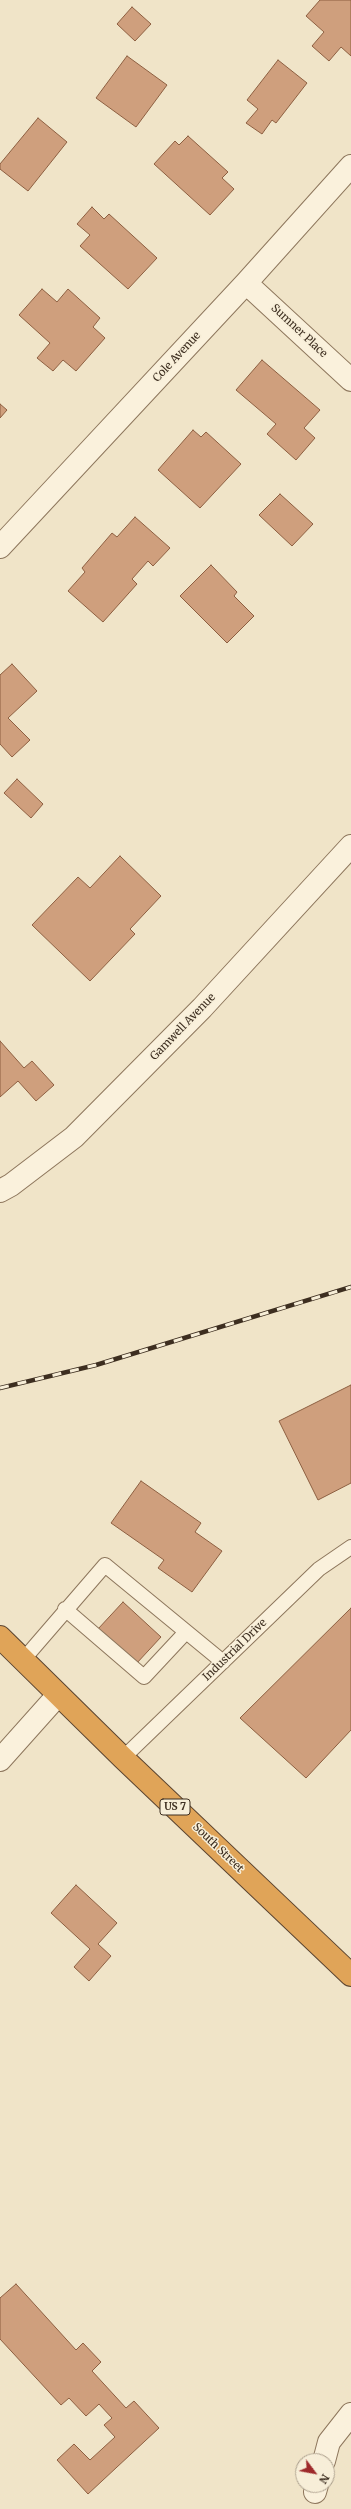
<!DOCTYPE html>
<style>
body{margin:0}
#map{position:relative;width:351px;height:2509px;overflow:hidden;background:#f0e4c8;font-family:Merriweather,serif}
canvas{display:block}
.north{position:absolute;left:295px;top:2453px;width:40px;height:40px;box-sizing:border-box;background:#f7eed8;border:1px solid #ada18e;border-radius:50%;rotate:122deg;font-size:11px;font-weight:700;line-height:16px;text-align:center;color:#3d2e20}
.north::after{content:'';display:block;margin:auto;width:14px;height:18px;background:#9e2a2b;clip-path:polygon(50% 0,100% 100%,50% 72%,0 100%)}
</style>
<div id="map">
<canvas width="351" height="2509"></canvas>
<div class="north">N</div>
</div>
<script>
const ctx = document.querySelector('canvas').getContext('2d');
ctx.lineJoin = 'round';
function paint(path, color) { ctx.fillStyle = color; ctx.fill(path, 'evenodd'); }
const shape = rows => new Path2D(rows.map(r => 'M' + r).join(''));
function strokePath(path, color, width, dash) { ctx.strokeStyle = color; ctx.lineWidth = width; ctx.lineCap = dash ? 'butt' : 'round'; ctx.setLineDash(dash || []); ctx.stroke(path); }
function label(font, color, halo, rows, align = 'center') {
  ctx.font = font + ' Merriweather,serif'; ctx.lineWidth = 3; ctx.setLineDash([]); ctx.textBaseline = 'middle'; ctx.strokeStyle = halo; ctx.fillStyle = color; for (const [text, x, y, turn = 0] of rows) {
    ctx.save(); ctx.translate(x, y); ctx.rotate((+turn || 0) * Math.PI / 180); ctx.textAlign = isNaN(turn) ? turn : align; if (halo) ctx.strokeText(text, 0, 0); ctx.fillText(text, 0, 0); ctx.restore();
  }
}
const building = shape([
 [320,0,351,0,351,56,341,47,329,61,312,46,324,32,306,16,320,0],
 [132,7,151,24,135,41,117,24,132,7],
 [127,56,167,85,136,127,96,98,127,56],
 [278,60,307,83,276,123,272,120,262,134,246,123,258,109,247,100,278,60],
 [38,118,67,142,28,191,0,169,0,164,38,118],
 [188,136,228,172,222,178,234,189,210,215,154,164,175,141,179,145,188,136],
 [92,207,104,219,109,214,157,258,128,289,80,246,90,235,77,224,92,207],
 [42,289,57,302,68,289,100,318,93,327,105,338,76,371,63,360,53,371,37,358,50,343,19,315,42,289],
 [262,360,320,410,304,428,315,438,296,460,267,434,276,424,236,390,262,360],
 [0,404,7,410,0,418,0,404],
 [193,430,201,437,206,432,241,464,200,508,158,470,193,430],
 [280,494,313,524,292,546,259,515,280,494],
 [135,517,170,548,153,566,148,561,132,579,137,584,103,622,68,591,85,572,82,568,112,533,117,537,135,517],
 [211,565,237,592,234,596,254,616,227,643,180,596,211,565],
 [12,664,37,691,8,718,30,740,12,757,0,744,0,675,12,664],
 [17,779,43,804,31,818,4,793,17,779],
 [120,856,161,896,130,929,135,934,90,981,32,925,78,877,90,888,120,856],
 [0,1041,24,1068,32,1061,54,1085,36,1101,18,1081,0,1097,0,1041],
 [351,1385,351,1483,318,1500,279,1421,351,1385],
 [141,1481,201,1523,195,1532,222,1551,192,1592,158,1568,164,1560,111,1523,141,1481],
 [123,1602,161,1637,136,1664,98,1629,123,1602],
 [351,1608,351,1730,306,1778,240,1718,351,1608],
 [76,1885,117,1923,98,1944,111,1956,89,1981,74,1967,90,1949,51,1913,76,1885],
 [16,2284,76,2350,83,2343,101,2362,92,2371,126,2408,134,2401,159,2428,88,2494,57,2460,74,2444,90,2460,115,2437,104,2425,112,2418,99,2404,86,2416,69,2398,61,2405,0,2339,0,2298,16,2284]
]);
const lane = shape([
 [65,1609,144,1677,186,1632],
 [23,1660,105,1565,223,1662],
 [123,1758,319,1569,351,1547]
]);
const street = shape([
 [246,283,351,380],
 [0,547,246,283,351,166],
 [0,1191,11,1185,74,1137,202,1008,351,846],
 [0,1760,58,1695],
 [324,2461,329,2442,351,2414],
 [315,2492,317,2485]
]);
const highway = shape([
 [0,1637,123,1758,351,1975]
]);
const rail = shape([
 [0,1388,96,1365,351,1287]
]);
const shields = [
 [175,1807,30]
];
const shieldNames = [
 ["US 7",175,1807]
];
const streetNames = [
 ["Sumner Place",299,331,43],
 ["Cole Avenue",177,357,-47],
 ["Gamwell Avenue",183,1027,-46],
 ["Industrial Drive",235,1650,-44],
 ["South Street",218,1848,44]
];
paint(building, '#cf9f7d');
strokePath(building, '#8d5f41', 1);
strokePath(lane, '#8d765c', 16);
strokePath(street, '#8d765c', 24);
strokePath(highway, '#5b4430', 24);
strokePath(lane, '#faf1dc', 14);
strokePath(street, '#faf1dc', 22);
strokePath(highway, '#e0a458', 22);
strokePath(rail, '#3d2e20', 4.5);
strokePath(rail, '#f7eed8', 3, [9]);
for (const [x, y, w] of shields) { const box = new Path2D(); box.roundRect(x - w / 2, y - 8, w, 16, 3); ctx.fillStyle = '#f7eed8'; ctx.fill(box); strokePath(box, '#3d2e20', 1); }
label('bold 10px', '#3d2e20', null, shieldNames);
label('11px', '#3d2e20', '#f7eed8', streetNames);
</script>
